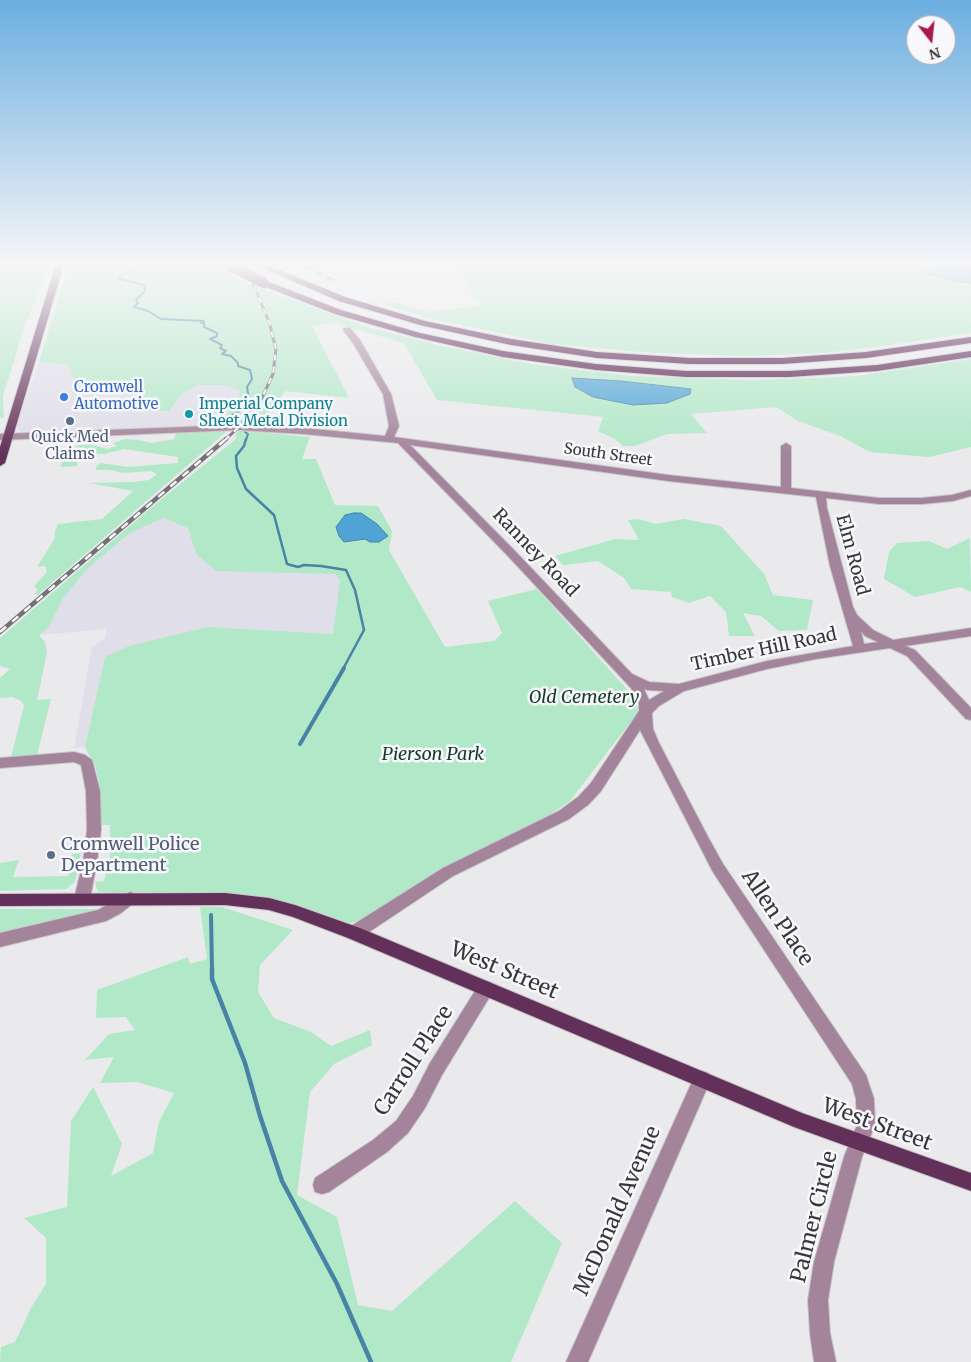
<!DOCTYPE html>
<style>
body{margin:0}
#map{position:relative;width:971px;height:1362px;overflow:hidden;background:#eaeaed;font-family:Merriweather,serif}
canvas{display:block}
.north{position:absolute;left:906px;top:15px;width:50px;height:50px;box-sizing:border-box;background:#f8f7fb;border:1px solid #abaaad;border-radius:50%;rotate:164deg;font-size:14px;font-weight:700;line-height:20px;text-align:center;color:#373638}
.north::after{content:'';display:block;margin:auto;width:18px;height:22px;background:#aa174b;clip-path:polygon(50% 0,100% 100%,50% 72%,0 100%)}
</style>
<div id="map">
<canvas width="971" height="1362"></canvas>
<div class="north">N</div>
</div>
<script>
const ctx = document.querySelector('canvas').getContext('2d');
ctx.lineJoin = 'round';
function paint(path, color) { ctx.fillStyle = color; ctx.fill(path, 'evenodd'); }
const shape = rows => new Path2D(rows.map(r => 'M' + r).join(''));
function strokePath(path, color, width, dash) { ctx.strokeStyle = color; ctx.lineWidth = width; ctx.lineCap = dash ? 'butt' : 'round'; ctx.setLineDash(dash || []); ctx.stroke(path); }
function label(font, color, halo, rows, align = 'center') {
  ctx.font = font + ' Merriweather,serif'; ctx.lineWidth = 5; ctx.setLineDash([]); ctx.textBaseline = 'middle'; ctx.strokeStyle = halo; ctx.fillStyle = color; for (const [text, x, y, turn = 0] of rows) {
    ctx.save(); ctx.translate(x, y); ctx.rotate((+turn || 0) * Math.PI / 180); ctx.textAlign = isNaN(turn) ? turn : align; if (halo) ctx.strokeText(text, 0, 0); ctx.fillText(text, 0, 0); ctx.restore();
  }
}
const built = shape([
 [39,362,69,365,91,382,91,389,131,391,142,397,140,401,106,408,107,411,169,411,182,394,199,385,223,385,240,390,237,401,223,419,209,425,162,429,30,433,19,431,17,425],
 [163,518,188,528,196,554,335,574,340,580,334,634,208,627,105,657,85,747,74,748,92,647,105,638,106,629,39,635,49,627,62,600,88,568,130,533]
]);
const green = shape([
 [0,264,51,264,25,325,3,396,4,418,0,418],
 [69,264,213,264,245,282,367,327,438,345,531,364,631,376,749,380,816,378,857,376,971,359,971,447,929,457,870,452,840,436,798,421,776,407,691,414,707,433,667,434,635,446,623,446,615,439,598,431,603,417,437,400,404,343,334,323,312,326,349,398,285,391,257,432,310,437,302,459,316,459,335,505,378,506,392,531,389,550,445,647,494,641,502,633,488,601,537,589,632,695,637,704,638,712,570,801,542,820,461,858,359,921,350,923,288,904,256,896,232,893,98,892,95,882,104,881,110,858,110,825,100,825,99,781,95,766,85,747,105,657,129,646,208,627,333,634,340,580,335,574,216,571,196,554,188,528,163,518,130,533,88,568,62,600,49,627,39,635,45,642,47,653,37,700,51,699,37,755,11,757,24,706,21,701,13,697,0,698,0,678,10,669,0,666,0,638,147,511,236,439,235,424,209,425,223,419,237,401,240,390,223,385,199,385,182,394,169,411,107,411,106,408,140,401,142,397,131,391,91,389,91,382,73,379,69,365,39,362],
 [454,264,944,264,923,272,958,282,971,283,971,333,883,346,823,353,746,356,652,353,552,344,432,319,380,304,397,303,429,312,477,306,480,304],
 [225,430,226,432,38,595,34,594,38,590,34,586,47,572,45,566,37,567,55,538,55,531,58,524,102,519,133,491,89,483,133,482,149,480,157,474,150,471,123,473,112,470,96,470,96,467,101,463,128,467,178,463,178,457,124,449,104,454,88,453,77,456,77,466,61,467,62,459,71,458,75,446,90,444,107,449,117,446,113,443,125,439,139,440,151,443,174,439,176,433],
 [638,519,656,524,684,519,721,526,764,574,773,595,813,600,807,630,779,631,761,616,743,613,755,636,729,636,726,612,710,596,689,603,672,597,671,592,631,589,624,578,598,561,563,565,555,556,615,539,639,540,628,520],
 [970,538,971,592,960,587,915,597,884,579,889,552,897,543,929,541,947,549],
 [81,853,75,882,66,889,0,891,0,863,19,860,13,877,68,876,74,857,71,857,72,854],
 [200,907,222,907,293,930,260,965,258,992,274,1018,311,1032,331,1046,370,1030,372,1045,334,1064,310,1092,297,1195,337,1217,358,1305,392,1311,515,1201,562,1243,511,1362,0,1362,1,1347,15,1342,31,1308,46,1284,46,1238,24,1218,67,1207,71,1121,93,1087,122,1144,111,1176,153,1153,159,1122,174,1093,137,1082,100,1083,114,1057,85,1060,109,1034,135,1030,126,1017,96,1018,97,990,188,957,190,964,207,959],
 [0,909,95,909,98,910,0,935]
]);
const water = shape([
 [944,264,971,264,971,283,958,282,922,272,944,264],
 [572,378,621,381,691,389,690,394,667,403,633,405,593,397,575,387,572,378],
 [354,513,361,513,377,524,388,536,379,542,370,542,365,539,344,542,339,536,336,527,345,515,354,513]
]);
const streamFar3 = shape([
 [142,264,119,277,120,279,144,285,145,291,136,300,138,303,134,307,148,311,161,319,204,321,201,323,204,323,204,327,217,333,217,336,210,339,222,345,220,348,226,351,222,354,231,356,238,363,238,366,250,370,252,379,247,387,248,394,245,396,248,398,241,410,232,415,228,421],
 [211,424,228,421,231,424],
 [245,432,248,434,246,440]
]);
const streamFar2 = shape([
 [246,439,244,446,236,456,237,468,246,489,274,515,287,564,298,567,304,565,321,566,346,570,355,590,364,630,343,669]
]);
const streamFar1 = shape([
 [300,744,344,668],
 [211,915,212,970]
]);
const stream = shape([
 [212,968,212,979,245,1063,260,1116,282,1181,337,1284,371,1362]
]);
const minor = shape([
 [344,328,350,328,360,340,391,394,399,426,394,437,668,475,781,487,781,446,786,443,791,446,791,488,879,498,922,498,952,495,971,490,971,496,953,501,922,504,879,504,826,498,827,508,853,607,857,615,873,630,893,640,971,628,971,636,905,646,915,650,971,708,971,720,966,719,907,656,890,648,816,659,767,669,684,691,659,706,652,713,653,729,659,743,708,837,723,864,866,1075,874,1099,875,1125,862,1157,834,1262,828,1300,830,1333,836,1362,814,1362,810,1333,808,1300,814,1262,844,1157,857,1125,856,1099,852,1084,713,872,640,730,601,791,588,805,569,819,453,876,360,938,354,940,348,938,346,933,348,928,443,868,559,811,578,797,591,783,639,711,639,704,631,688,507,555,398,443,304,434,238,430,0,440,0,434,236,425,304,428,385,436,389,426,383,394,353,343,343,330,344,328],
 [410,445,668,481,816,497,830,566,853,646,767,661,679,684,649,682,632,674,515,551,410,445],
 [861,631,865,636,878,642,864,644,861,631],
 [644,689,647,690,664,691,649,700,644,689],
 [74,752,85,755,92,760,100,791,101,830,97,862,90,899,87,903,82,905,77,903,74,899,83,862,87,830,86,791,81,765,74,762,0,768,0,758,74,752],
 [130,892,135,894,138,898,135,902,121,913,106,921,0,947,0,933,98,910,130,892],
 [486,981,492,983,494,988,492,993,442,1075,425,1108,408,1133,387,1152,329,1192,322,1194,315,1192,313,1185,315,1178,373,1140,396,1121,413,1096,430,1063,480,983,486,981],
 [702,1071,708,1073,711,1079,588,1362,566,1362,696,1073,702,1071]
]);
const major = shape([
 [56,264,64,264,5,463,0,466,0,447,56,264],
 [225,893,269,898,295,905,360,928,802,1113,971,1173,971,1191,794,1127,348,938,293,917,269,910,225,905,0,906,0,894,225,893]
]);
const highway = shape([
 [253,264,265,264,345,297,425,321,511,339,597,352,690,358,782,358,866,352,971,337,971,343,866,358,782,364,690,364,597,358,511,345,420,325,339,301,253,264],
 [264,280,341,310,420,333,503,351,596,364,686,371,789,371,877,365,971,351,971,357,877,371,789,377,686,377,596,370,503,357,415,337,335,314,261,285,261,281,264,280]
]);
const railFar1 = shape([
 [300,264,334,280],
 [225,440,241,425,260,402,273,374,276,349,269,322,245,264]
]);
const rail = shape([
 [0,632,226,439]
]);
const highwayBridge = shape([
 [232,267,264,283]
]);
const markers = [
 [64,397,5,"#3f7fe0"],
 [189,414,5,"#0f9aa8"],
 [70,421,5,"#5c6f8a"],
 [51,855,5,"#5c6f8a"]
];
const farShopnames = [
 ["Cromwell",74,388],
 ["Automotive",74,405]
];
const farCulturenames = [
 ["Imperial Company",199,405],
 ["Sheet Metal Division",199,422]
];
const farServicenames = [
 ["Quick Med",70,438],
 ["Claims",70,455]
];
const farStreetnames = [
 ["South Street",608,455,8]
];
const streetNames = [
 ["Ranney Road",535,553,46],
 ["Elm Road",852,555,75],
 ["Timber Hill Road",764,650,-12]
];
const parkNames = [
 ["Old Cemetery",584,698],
 ["Pierson Park",433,755]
];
const serviceNames = [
 ["Cromwell Police",61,845],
 ["Department",61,866]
];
const nearStreetnames = [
 ["Allen Place",777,918,56],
 ["West Street",504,971,23],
 ["Carroll Place",414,1061,-57],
 ["West Street",877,1125,20],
 ["McDonald Avenue",618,1211,-66],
 ["Palmer Circle",815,1217,-76]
];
paint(built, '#dfdee9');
paint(green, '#b1e8c7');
paint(water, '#50a4d5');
strokePath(water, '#4883a6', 1);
strokePath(streamFar3, '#4883a6', 2);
strokePath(streamFar2, '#4883a6', 2.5);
strokePath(streamFar1, '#4883a6', 4);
strokePath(stream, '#4883a6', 4.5);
strokePath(minor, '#c6c6c9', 2);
strokePath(major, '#c6c6c9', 2);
strokePath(highway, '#c6c6c9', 2);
paint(minor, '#a3849b');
paint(major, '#633059');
paint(highway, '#4b0e41');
strokePath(railFar1, '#727174', 3);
strokePath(rail, '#727174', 4.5);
strokePath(railFar1, '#f8f7fb', 2, [6]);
strokePath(rail, '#f8f7fb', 2.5, [8]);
strokePath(highwayBridge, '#c6c6c9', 11, []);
strokePath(highwayBridge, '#4b0e41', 10);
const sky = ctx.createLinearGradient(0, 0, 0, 455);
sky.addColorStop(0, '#6baee0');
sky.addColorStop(0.58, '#f6f6f7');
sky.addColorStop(1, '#f6f6f700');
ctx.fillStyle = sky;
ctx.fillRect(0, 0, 971, 455);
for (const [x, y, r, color] of markers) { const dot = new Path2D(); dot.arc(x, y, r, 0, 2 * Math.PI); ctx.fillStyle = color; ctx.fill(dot); strokePath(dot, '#f8f7fb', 2); }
label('15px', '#366cbe', '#f8f7fb', farShopnames, 'left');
label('15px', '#0d838f', '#f8f7fb', farCulturenames, 'left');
label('15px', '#4e5e75', '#f8f7fb', farServicenames);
label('15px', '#373638', '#f8f7fb', farStreetnames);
label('18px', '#373638', '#f8f7fb', streetNames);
label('italic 18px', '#163c28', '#f8f7fb', parkNames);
label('18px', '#4e5e75', '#f8f7fb', serviceNames, 'left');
label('21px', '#373638', '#f8f7fb', nearStreetnames);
</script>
